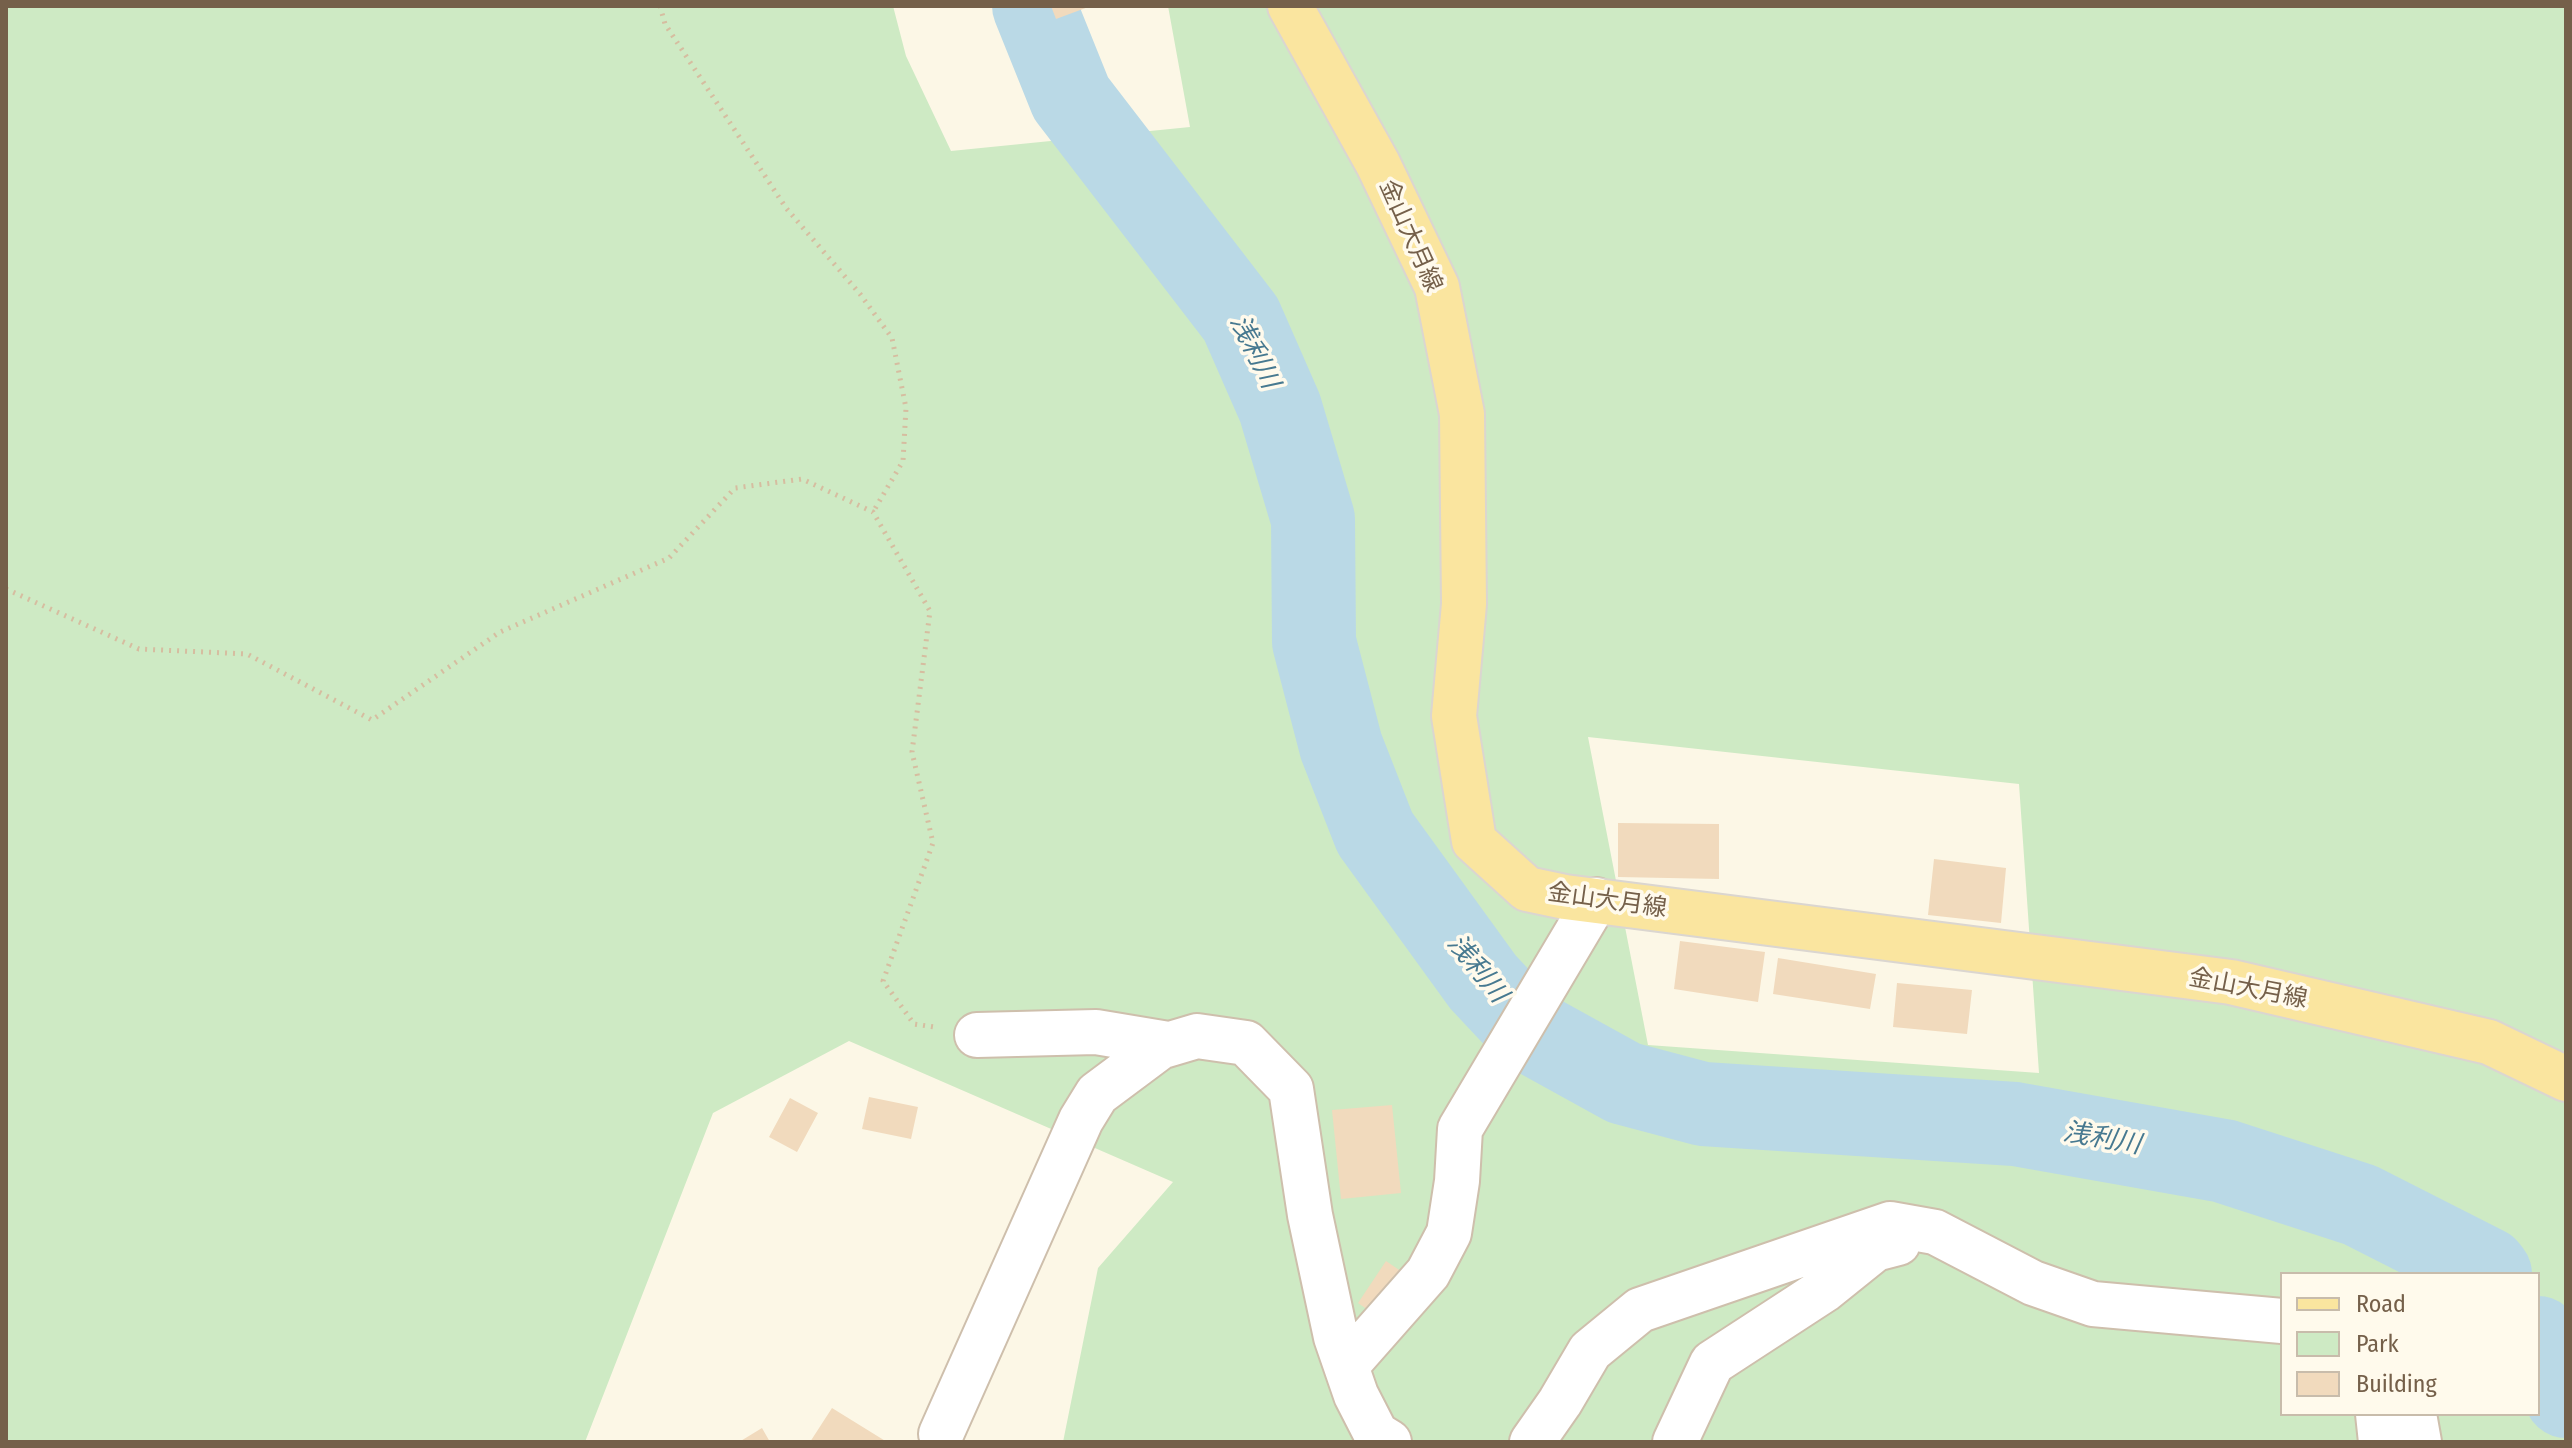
<!DOCTYPE html>
<meta charset="utf-8">
<style>
body{margin:0}
#map{position:relative;width:2572px;height:1448px;overflow:hidden;background:#fcf7e6;font-family:"Fira Sans Condensed",sans-serif}
canvas{display:block}
.frame{position:absolute;inset:0;border:8px solid #75604a;pointer-events:none}
.legend{position:absolute;left:2280px;top:1272px;width:260px;height:144px;box-sizing:border-box;background:#fffaec;border:2px solid #c8bcab;margin:0;padding:10px 14px;list-style:none;font-size:24px;color:#75604a}
.legend li{display:flex;align-items:center;gap:16px;height:40px}
.legend b{width:40px;border:2px solid #c8bcab}
</style>
<div id="map">
<canvas width="2572" height="1448"></canvas>
<div class="frame"></div>
<ul class="legend">
<li><b style="height:10px;background:#fae59f"></b>Road</li>
<li><b style="height:22px;background:#ceeac4"></b>Park</li>
<li><b style="height:22px;background:#f1dabd"></b>Building</li>
</ul>
</div>
<script>
const ctx = document.querySelector('canvas').getContext('2d');
ctx.lineJoin = 'round';
function paint(path, color) { ctx.fillStyle = color; ctx.fill(path, 'evenodd'); }
const shape = rows => new Path2D(rows.map(r => 'M' + r).join(''));
function strokePath(path, color, width, dash) { ctx.strokeStyle = color; ctx.lineWidth = width; ctx.lineCap = dash ? 'butt' : 'round'; ctx.setLineDash(dash || []); ctx.stroke(path); }
function label(font, color, halo, rows, align = 'center') {
  ctx.font = font + ' "Fira Sans Condensed","Noto Sans JP",sans-serif'; ctx.lineWidth = 7; ctx.setLineDash([]); ctx.textBaseline = 'middle'; ctx.strokeStyle = halo; ctx.fillStyle = color; for (const [text, x, y, turn = 0] of rows) {
    ctx.save(); ctx.translate(x, y); ctx.rotate((+turn || 0) * Math.PI / 180); ctx.textAlign = isNaN(turn) ? turn : align; if (halo) ctx.strokeText(text, 0, 0); ctx.fillText(text, 0, 0); ctx.restore();
  }
}
const green = shape([
 [6,6,893,6,906,56,951,151,1190,127,1168,6,2566,6,2566,1442,1063,1442,1098,1268,1173,1182,849,1041,713,1113,585,1442,6,1442],
 [1588,737,2019,784,2039,1073,1648,1045],
 [2282,1274,2538,1274,2538,1414,2282,1414]
]);
const river = shape([
 [1034,6,1071,98,1241,319,1280,408,1313,519,1314,642,1341,746,1375,833,1483,982,1528,1030,1624,1083,1703,1104,2015,1124,2224,1161,2360,1205,2486,1269,2490,1274],
 [2538,1338,2566,1396]
]);
const building = shape([
 [1051,6,1091,6,1056,19],
 [1618,823,1719,824,1719,879,1618,877],
 [1934,859,2006,868,2001,923,1928,915],
 [1680,941,1765,952,1758,1002,1674,989],
 [1778,958,1876,974,1870,1009,1773,994],
 [1897,983,1972,990,1967,1034,1893,1027],
 [869,1097,918,1107,911,1139,862,1129],
 [790,1098,818,1113,797,1152,769,1137],
 [1392,1105,1401,1193,1341,1199,1332,1110],
 [1386,1261,1414,1280,1385,1322,1358,1303],
 [832,1408,887,1442,810,1442],
 [762,1428,770,1442,739,1442]
]);
const path = shape([
 [660,6,665,24,786,208,860,294,892,338,906,408,903,461,873,512],
 [6,589,139,649,247,654,372,720,500,632,669,558,735,488,802,479,873,512,930,611,912,752,933,843,883,981,914,1024,934,1027]
]);
const minor = shape([
 [977,1035,1096,1032,1168,1044],
 [1346,1366,1428,1273,1449,1233,1457,1181,1460,1129,1596,900],
 [2378,1414,2381,1442],
 [2414,1414,2419,1442],
 [941,1434,1081,1120,1097,1094,1160,1047,1197,1036,1246,1043,1291,1089,1310,1215,1336,1337,1356,1395,1376,1434,1389,1442],
 [1532,1442,1560,1402,1590,1351,1640,1310,1890,1224,1935,1232,2033,1283,2093,1304,2282,1321],
 [1675,1442,1712,1363,1824,1290,1875,1249,1898,1243]
]);
const major = shape([
 [1290,6,1378,164,1437,287,1462,414,1464,604,1454,716,1474,841,1527,889,1565,897,2231,982,2489,1042,2566,1079]
]);
const streetNames = [
 ["金山大月線",1410,236,66],
 ["金山大月線",1607,901,8],
 ["金山大月線",2248,989,11]
];
const waterNames = [
 ["浅利川",1254,352,64],
 ["浅利川",1477,969,51],
 ["浅利川",2102,1139,10]
];
paint(green, '#ceeac4');
strokePath(river, '#bad9e6', 84);
paint(building, '#f1dabd');
strokePath(minor, '#cebfac', 48);
strokePath(major, '#dbd6d0', 48);
strokePath(path, '#d6bda0', 5, [2, 6]);
strokePath(minor, '#fff', 44);
strokePath(major, '#fae59f', 44);
label('24px', '#75604a', '#fffaec', streetNames);
label('italic 26px', '#477990', '#fffaec', waterNames);
</script>
